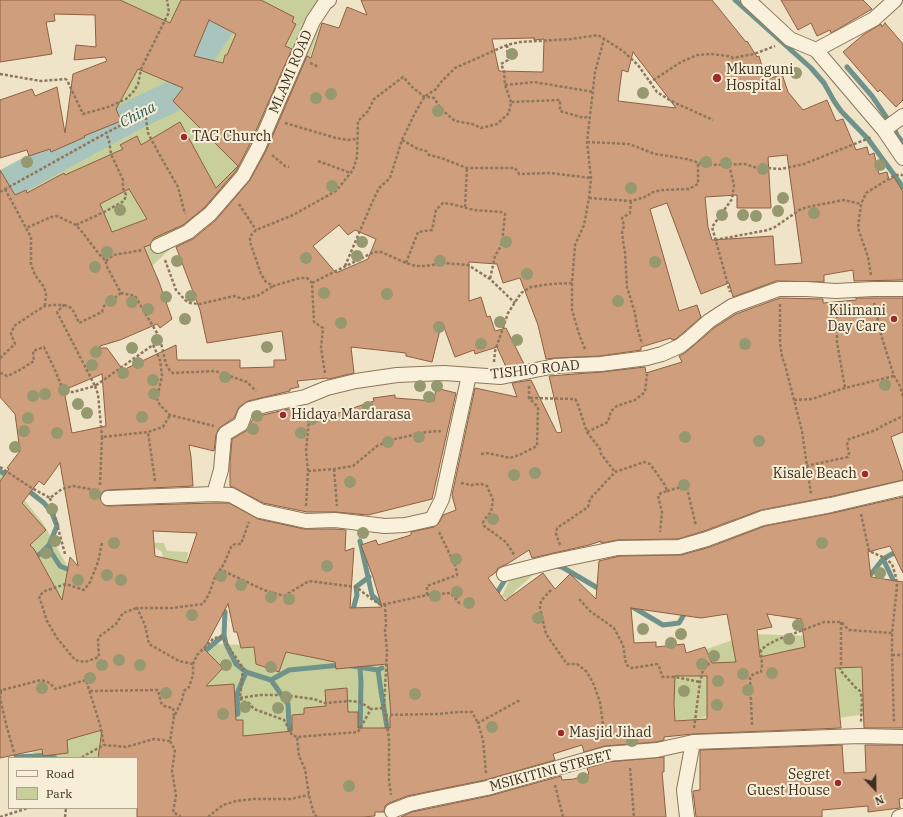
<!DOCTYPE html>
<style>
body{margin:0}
#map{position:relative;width:903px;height:817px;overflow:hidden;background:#f0e4c8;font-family:"IBM Plex Serif",serif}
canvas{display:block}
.legend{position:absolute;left:8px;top:757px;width:130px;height:52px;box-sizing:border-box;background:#f7eed8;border:1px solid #ada18e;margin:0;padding:5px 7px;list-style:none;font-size:12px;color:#3d2e20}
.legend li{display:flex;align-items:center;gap:8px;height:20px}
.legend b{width:20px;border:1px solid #ada18e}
.north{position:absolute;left:855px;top:769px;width:40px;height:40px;-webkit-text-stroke:3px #f7eed8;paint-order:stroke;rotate:158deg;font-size:11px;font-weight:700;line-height:16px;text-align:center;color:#3d2e20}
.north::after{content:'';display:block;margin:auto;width:14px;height:18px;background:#3d2e20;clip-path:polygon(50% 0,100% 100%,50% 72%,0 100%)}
</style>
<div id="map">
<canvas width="903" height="817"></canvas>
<ul class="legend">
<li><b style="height:5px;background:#faf1dc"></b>Road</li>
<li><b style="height:11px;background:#c9cf9b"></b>Park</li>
</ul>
<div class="north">N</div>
</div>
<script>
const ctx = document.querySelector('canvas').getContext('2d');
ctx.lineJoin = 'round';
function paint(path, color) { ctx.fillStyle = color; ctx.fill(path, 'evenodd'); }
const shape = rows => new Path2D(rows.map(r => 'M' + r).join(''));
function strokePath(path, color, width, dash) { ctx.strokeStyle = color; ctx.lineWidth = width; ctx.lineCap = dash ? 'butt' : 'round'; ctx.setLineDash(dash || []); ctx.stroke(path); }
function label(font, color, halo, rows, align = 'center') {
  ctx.font = font + ' "IBM Plex Serif",serif'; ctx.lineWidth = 4; ctx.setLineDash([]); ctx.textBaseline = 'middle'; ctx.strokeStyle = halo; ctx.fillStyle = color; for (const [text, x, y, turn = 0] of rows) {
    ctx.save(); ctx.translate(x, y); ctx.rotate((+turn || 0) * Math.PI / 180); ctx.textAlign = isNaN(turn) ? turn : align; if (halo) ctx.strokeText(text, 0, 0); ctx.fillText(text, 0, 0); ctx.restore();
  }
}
const green = shape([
 [122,0,328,0,288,126,239,184,115,301,0,192,50,159,108,65],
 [0,470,43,523,78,585,114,618,207,644,411,648,658,666,750,634,877,638,903,709,727,733,715,714,668,727,139,811,133,808,137,808,137,758,43,758,17,743,0,717],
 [139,538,155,543,164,543,167,551,188,552,187,559,194,561,189,563,163,558,162,552],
 [539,567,533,575,514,592,523,606,521,610,502,596,509,581]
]);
const stream = shape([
 [735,0,811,68,824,83,834,101,841,111,868,139,903,187],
 [847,67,872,96,889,121,892,118],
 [896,126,894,128,897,135,903,143],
 [0,471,11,478],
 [25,488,44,503,52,513,57,526,49,545,51,552,60,566,74,572],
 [360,541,372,595,380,603,386,603],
 [32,558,40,554,49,545],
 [883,559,896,586],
 [556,566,562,567,601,590],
 [865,577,871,574,883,559,892,554,903,551],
 [494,598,506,578,508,576],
 [221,606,225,612,224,635,226,644,236,664,246,672,271,680,289,670,341,665],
 [631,606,663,625,679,623,686,611],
 [352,613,357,595,356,587,369,577],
 [202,655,205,651,224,635],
 [352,666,378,670,382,668],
 [378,670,381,691,388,733],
 [271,680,288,704,289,724,291,736],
 [229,716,238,714,237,694,246,672],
 [360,733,361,682,360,667],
 [14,748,17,757,50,755,55,758]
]);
const river = shape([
 [0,188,134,115,186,90,198,57,228,12,233,0]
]);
const building = shape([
 [0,0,120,0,170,23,181,0,261,0,294,17,292,22,296,24,285,46,292,49,250,144,236,171,204,208,183,225,154,238,150,245,144,247,159,282,172,319,160,328,157,324,120,340,100,346,100,348,107,348,123,370,176,345,177,360,240,360,240,368,274,367,274,360,286,360,282,331,207,343,200,310,176,247,193,239,215,221,250,180,266,151,307,56,311,58,322,23,339,28,347,7,367,15,361,0,712,0,746,42,747,41,757,57,759,56,766,80,782,74,788,92,803,110,827,100,836,121,843,119,856,150,867,147,869,155,874,153,879,174,887,172,889,180,894,177,903,192,903,280,854,281,853,270,824,275,824,282,776,281,733,297,729,283,701,294,667,203,650,209,679,311,697,305,701,317,676,339,672,340,671,338,641,347,641,350,600,356,555,358,546,359,538,325,520,278,503,283,497,264,469,262,469,301,481,297,487,317,490,316,495,331,506,328,524,364,506,367,497,347,475,354,474,350,455,357,442,322,432,362,406,356,406,353,351,347,354,373,329,379,327,379,327,378,297,381,299,387,290,389,290,391,248,401,239,407,234,418,219,428,216,435,214,451,189,445,191,457,193,486,108,490,104,491,101,494,100,499,104,505,108,506,214,503,229,503,258,519,304,529,335,529,346,530,345,551,354,548,350,608,382,607,373,577,361,545,376,540,378,545,411,535,411,532,434,527,439,523,443,515,456,510,452,495,475,388,517,397,512,383,531,380,557,433,562,432,549,376,602,372,645,367,646,373,682,362,679,356,685,353,714,328,736,314,780,298,823,299,823,303,856,300,856,298,903,298,903,432,891,437,903,473,903,480,829,497,761,510,704,531,678,539,618,540,601,543,601,541,589,545,532,558,529,550,507,564,498,568,496,572,488,578,505,601,543,573,555,589,570,574,596,599,599,561,619,556,681,555,710,547,765,526,833,513,903,497,903,573,890,546,868,552,871,577,903,582,903,728,864,728,862,667,835,668,841,728,693,734,664,737,664,740,656,742,605,746,584,752,582,745,553,754,555,760,485,780,407,796,389,803,385,806,384,812,375,812,375,816,362,817,137,817,137,758,98,758,102,730,67,740,68,753,43,756,42,749,0,758,0,481,9,469,7,468,20,451,15,414,0,397,0,170,15,195,26,190,27,193,64,173,65,175,123,149,120,145,137,136,141,145,180,122,216,188,238,166,173,101,183,88,138,69,116,109,121,121,84,136,85,137,51,152,50,149,29,156,27,150,0,158,0,100,32,89,35,96,57,87,65,133,73,74,107,61,105,57,74,60,76,45,96,47,95,15,54,14,55,21,46,22,52,54,0,62,0,0],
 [209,20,236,34,227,55,225,55,223,63,194,56,209,20],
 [534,38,534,40,544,39,543,72,499,71,492,39,534,38],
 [633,52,676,108,618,101,622,70,628,72,633,52],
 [787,155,802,263,775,265,773,236,712,240,708,227,705,197,737,195,737,208,771,208,768,157,787,155],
 [129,189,147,219,112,232,100,204,129,189],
 [339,225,348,235,355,230,376,239,368,259,336,273,313,246,339,225],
 [102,374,106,426,72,433,64,390,102,374],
 [60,463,78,566,70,557,62,600,34,549,30,545,46,530,22,503,39,481,44,485,60,463],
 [153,531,197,533,187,563,155,556,153,531],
 [228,604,234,632,237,632,241,648,254,647,256,664,279,672,286,652,335,662,336,669,387,664,391,716,390,716,390,728,358,728,358,712,348,712,347,688,325,690,326,706,304,708,304,714,292,715,292,731,243,736,243,720,236,720,234,684,206,686,223,668,204,649,228,604],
 [631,608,701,618,727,614,736,662,712,663,705,647,686,653,684,644,656,647,656,642,634,643,631,608],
 [767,614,801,619,805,647,760,657,757,630,772,627,767,614],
 [675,676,707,676,707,719,675,721,674,704,675,676],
 [781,0,863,0,872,9,831,33,830,30,817,36,811,23,798,30,781,0],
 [885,23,903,44,903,100,896,107,880,90,878,92,843,52,863,35,881,24,882,27,885,23],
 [436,388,456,393,432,499,368,515,336,512,307,512,263,503,235,488,230,486,230,463,232,439,246,431,254,417,293,408,296,421,332,415,374,401,373,398,395,395,395,398,434,401,436,388],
 [842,745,844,773,866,772,865,745,903,745,903,798,899,799,900,808,868,812,868,806,822,810,822,817,696,817,693,791,700,790,700,750,842,745],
 [664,757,664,772,662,772,666,817,401,817,412,812,489,796,561,776,562,780,574,779,589,774,587,768,608,762,664,757]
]);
const path = shape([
 [507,45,508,60,501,64,504,71,505,85,511,102],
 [310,63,319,67],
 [0,74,41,81,65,79,67,80,83,114,108,107,126,99,134,91,138,84,141,69,169,12,167,0],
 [649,83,681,62,697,55,711,54,728,56,733,58,738,57,754,54,775,46],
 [505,85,534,82,594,92],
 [285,123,336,138,347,140,357,139],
 [402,140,418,149,426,151,429,155,441,158,467,168,515,168,519,174,550,173,591,178],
 [587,142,629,144,655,154,687,159,705,165,745,164,754,167,781,169,804,164,872,137],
 [272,155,285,166,289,167],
 [318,161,351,173],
 [729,165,734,185,732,199,712,227,730,292],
 [5,189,26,228],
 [0,192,106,133,135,118,143,116,146,118,148,133,158,152,178,187,185,214],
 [589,198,631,201,648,196,650,193,661,190,689,189,698,184,698,162],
 [631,201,630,213,622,218,624,226,622,232,623,241,625,252,627,287,635,313,637,327,642,344],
 [239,204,256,230],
 [465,207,467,168],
 [76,225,106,211,124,201,126,195,123,188,123,180,111,154,109,141,106,133],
 [715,240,768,230,775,227,801,209,812,206,844,200,861,204],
 [165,260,176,290,185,300,190,303,200,304,234,296,243,299,259,295,273,286],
 [106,261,113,255,143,250],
 [406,263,418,232,432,230,436,210,443,203,451,204,474,210,501,212,505,214,502,244,495,256,490,279],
 [345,266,371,205,379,188,390,178,402,140,415,113,425,96,435,90,442,81,455,68,507,45,520,42,571,39,598,35,623,51,638,65,657,92,671,101,713,120],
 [871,275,868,257,858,228,861,204,866,193,895,175,903,175],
 [312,283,374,252,381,252,406,263,416,266,426,266,443,263,468,265,490,279,515,303],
 [874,303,882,338,894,376,899,384,903,396],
 [780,304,780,343,782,357,785,365,802,431,811,494],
 [64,305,71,308,74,312,79,323,102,312,104,306,121,293],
 [837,305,837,342,845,388],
 [45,306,46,294,44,287,35,275,31,264,31,237,26,228,51,217,57,216,76,225,83,233,99,254,106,261,106,265,121,293,135,296,157,333,161,343,166,364,170,371,173,373,215,371,247,382,256,391],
 [153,345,160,360,161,367,162,376,157,399,160,405,170,415,214,426],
 [585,349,580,337,572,310,572,283,575,245,584,225,589,198,591,178,587,142,595,72,604,39],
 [0,358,15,344,11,334,14,326,35,312,45,306,54,305,64,305,57,312,95,386,153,345,161,343],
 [494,362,495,351,505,322,508,313,521,293,531,287,551,284,572,283],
 [0,373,7,376,18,371,34,361,33,351,44,347,55,370,61,385,64,390,68,392,73,392,95,386,98,394,102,437],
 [325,373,321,348,323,328,314,322,312,283,307,278,300,278,273,286,266,282,261,274,250,242,250,238,252,234,256,230,293,215,336,191,353,170,357,157,358,121,368,111,374,99,403,77,414,89,419,92,422,96,434,98,441,109,455,121,472,124,481,128,497,124,509,113,511,102,560,100,560,111,584,118,589,116],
 [530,398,575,399,577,402,587,432,600,449,601,454,615,472],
 [794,400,812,399,845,388,894,376],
 [587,432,608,422,611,411,617,406,635,400,645,392,647,374],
 [481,454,487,453,510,458,519,455,537,446,538,407,529,398,529,386],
 [806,466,848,457,849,453,847,445,849,439,876,430,884,425,903,416],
 [0,467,30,487,50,498,62,489,73,486,95,490],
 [334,469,337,506],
 [308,471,334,469,353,466,377,446,391,440,426,432,441,431],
 [155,481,148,432,163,427,170,415],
 [461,483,471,485,481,484,487,486,493,500,491,512,484,520,483,523,484,526,506,542,515,556],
 [100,485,102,437,148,432],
 [667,491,681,487,685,487,687,488,696,526],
 [50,498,65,554],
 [306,506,308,471,306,451,309,420,308,411],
 [861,514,869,551,885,558,892,564,896,577,897,587,892,633,892,655,894,723],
 [102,543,98,562,90,582,84,590,66,584,45,591,39,596,47,621,57,638,75,660,85,662,99,657,98,640,100,636,116,624,123,613,137,608],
 [560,545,556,534,557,528,588,507,590,499,615,472,644,462,650,464,665,485,667,491,661,493,658,496,662,512,660,532],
 [219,569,264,590,284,596,309,581,356,587,373,600,381,605,427,595,451,593,460,604],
 [551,590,541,601,540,608,546,634,567,664,577,664,587,672,594,685,600,702,605,739],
 [427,595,427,586,457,575,457,573,455,565,439,532],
 [579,599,590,611,614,628,623,645,626,664,629,667,632,668,657,664,659,666,662,676,663,677,675,677,700,682],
 [385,604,386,625,385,630,387,651,384,708,389,738,389,780,391,795],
 [841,622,841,664,840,670,855,687,860,691,862,698,861,722],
 [892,655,903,655],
 [193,664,179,661,149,644,145,625,137,608,172,608,203,604,209,594,215,577,224,564,231,547,235,544,241,544,249,522],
 [0,689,1,691,2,690,41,680,50,683,55,689,86,680,100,725,104,745],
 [1,691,0,698,6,724,15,756,18,758],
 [90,691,158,690,161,703,164,706,173,708,174,716],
 [240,698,259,695,282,695,314,699,324,703,350,701,360,702,371,709],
 [385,715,437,714,459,712,472,712,478,723],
 [752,725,750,677,755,673,761,672,762,665,761,650,767,645,779,639,824,622,841,622,849,630,892,633],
 [694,728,700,682,703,670,713,659],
 [170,741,175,750,172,771,176,796,173,812,181,817],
 [32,758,46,758],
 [82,758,84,756,104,745,126,747,154,739,170,741,174,717,182,700,184,691,189,687,193,675,193,664,197,655,214,638,222,637,243,668,240,698,243,702,248,702,254,709,284,720,292,735,297,737],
 [630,768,634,817],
 [486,773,483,740,478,723,520,700],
 [555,785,563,817],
 [0,817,28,808],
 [65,817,66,808],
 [208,817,223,805,236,801,254,799,290,799,309,795],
 [317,817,314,814,309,795,305,769,299,756,297,737,358,732,371,709,384,708]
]);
const street = shape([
 [748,0,790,39,816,50,884,130,903,158],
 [816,50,874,19,895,0],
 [884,130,903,116],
 [158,246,188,232,200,222,210,214,243,176,258,148,313,21,325,3,329,0],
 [214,494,221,470,224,436,226,433,241,424,245,413,250,409,266,405,305,397,327,388,356,381,397,375,444,373,501,377,555,366,601,364,647,358,662,354,680,346,690,338,709,321,732,306,779,289,806,289,836,291,873,289,903,289],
 [108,498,214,494,231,495,260,511,306,521,335,520,385,526,405,525,432,519,442,499,469,375],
 [504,574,555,561,618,548,679,547,707,539,763,518,831,505,903,488],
 [392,811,410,804,428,800,487,788,606,754,657,750,693,742,860,736,903,737],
 [687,817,684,790,693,742],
 [899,817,903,816]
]);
const trees = [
 [512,54],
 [796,73],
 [643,93],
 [331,94],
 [316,98],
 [438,111],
 [27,162],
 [706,162],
 [726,163],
 [880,165],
 [763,169],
 [332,186],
 [631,188],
 [783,198],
 [120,210],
 [778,211],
 [814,213],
 [722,215],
 [743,215],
 [756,216],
 [362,242],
 [506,242],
 [107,252],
 [357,256],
 [306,258],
 [177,261],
 [440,261],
 [655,262],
 [95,267],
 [527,274],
 [324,293],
 [387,294],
 [191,296],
 [166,297],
 [111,301],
 [618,301],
 [132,302],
 [148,309],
 [185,319],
 [500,322],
 [341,323],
 [439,327],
 [157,340],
 [517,340],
 [481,344],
 [745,344],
 [267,347],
 [132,348],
 [96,352],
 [138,363],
 [92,365],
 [123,373],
 [225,377],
 [153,380],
 [885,385],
 [420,386],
 [437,386],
 [64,390],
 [45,394],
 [154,394],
 [33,396],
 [429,397],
 [78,404],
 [368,407],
 [87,413],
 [257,416],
 [326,416],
 [142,417],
 [28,418],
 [312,419],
 [253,429],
 [24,431],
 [57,433],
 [301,433],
 [419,437],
 [685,437],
 [759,441],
 [388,442],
 [15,447],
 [535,473],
 [514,475],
 [350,482],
 [684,485],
 [95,494],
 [52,509],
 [493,519],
 [363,533],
 [55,541],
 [114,543],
 [822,543],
 [46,553],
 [456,559],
 [327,566],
 [880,573],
 [107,575],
 [221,576],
 [78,580],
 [121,580],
 [241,585],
 [457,592],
 [435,596],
 [271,597],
 [289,599],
 [469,603],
 [192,615],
 [538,618],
 [798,625],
 [643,629],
 [681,634],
 [789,639],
 [671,643],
 [714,656],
 [119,660],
 [702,664],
 [102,665],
 [140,665],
 [226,665],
 [271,667],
 [772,673],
 [743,674],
 [90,678],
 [718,681],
 [42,688],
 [748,690],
 [684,691],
 [166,693],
 [415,694],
 [286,697],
 [717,705],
 [245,707],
 [278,708],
 [223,714],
 [492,727],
 [632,741],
 [583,778],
 [349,786]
];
const markers = [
 [717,78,5,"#9e2a2b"],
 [184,137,4,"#9e2a2b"],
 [894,319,4,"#9e2a2b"],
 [283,415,4,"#9e2a2b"],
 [865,474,4,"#9e2a2b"],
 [561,733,4,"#9e2a2b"],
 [838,783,4,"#9e2a2b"]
];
const poiNames = [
 ["Mkunguni",726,70],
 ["Hospital",726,86],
 ["TAG Church",192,137],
 ["Kilimani",886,311,"right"],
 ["Day Care",886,327,"right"],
 ["Hidaya Mardarasa",291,415],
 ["Kisale Beach",857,474,"right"],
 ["Masjid Jihad",569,733],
 ["Segret",830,775,"right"],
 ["Guest House",830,791,"right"]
];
const streetNames = [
 ["MLAMI ROAD",291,72,-67],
 ["TISHIO ROAD",535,370,-6],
 ["MSIKITINI STREET",551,771,-15]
];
const waterNames = [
 ["China",138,115,-28]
];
paint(green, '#c9cf9b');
strokePath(stream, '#6f938a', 5);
strokePath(river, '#a9c4bc', 31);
paint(building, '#cf9f7d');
strokePath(building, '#8d5f41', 1);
strokePath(street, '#8d765c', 16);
strokePath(path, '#8d765c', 2.5, [3, 2]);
strokePath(street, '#faf1dc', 14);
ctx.fillStyle = '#96986f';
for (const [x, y] of trees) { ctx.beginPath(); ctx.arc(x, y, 6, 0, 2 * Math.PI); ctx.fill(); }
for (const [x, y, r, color] of markers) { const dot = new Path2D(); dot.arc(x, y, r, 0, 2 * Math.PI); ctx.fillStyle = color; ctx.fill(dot); strokePath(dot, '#f7eed8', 1.5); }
label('14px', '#3d2e20', '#f7eed8', poiNames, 'left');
label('14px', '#3d2e20', '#f7eed8', streetNames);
label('italic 15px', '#2f5d5a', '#f7eed8', waterNames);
</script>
